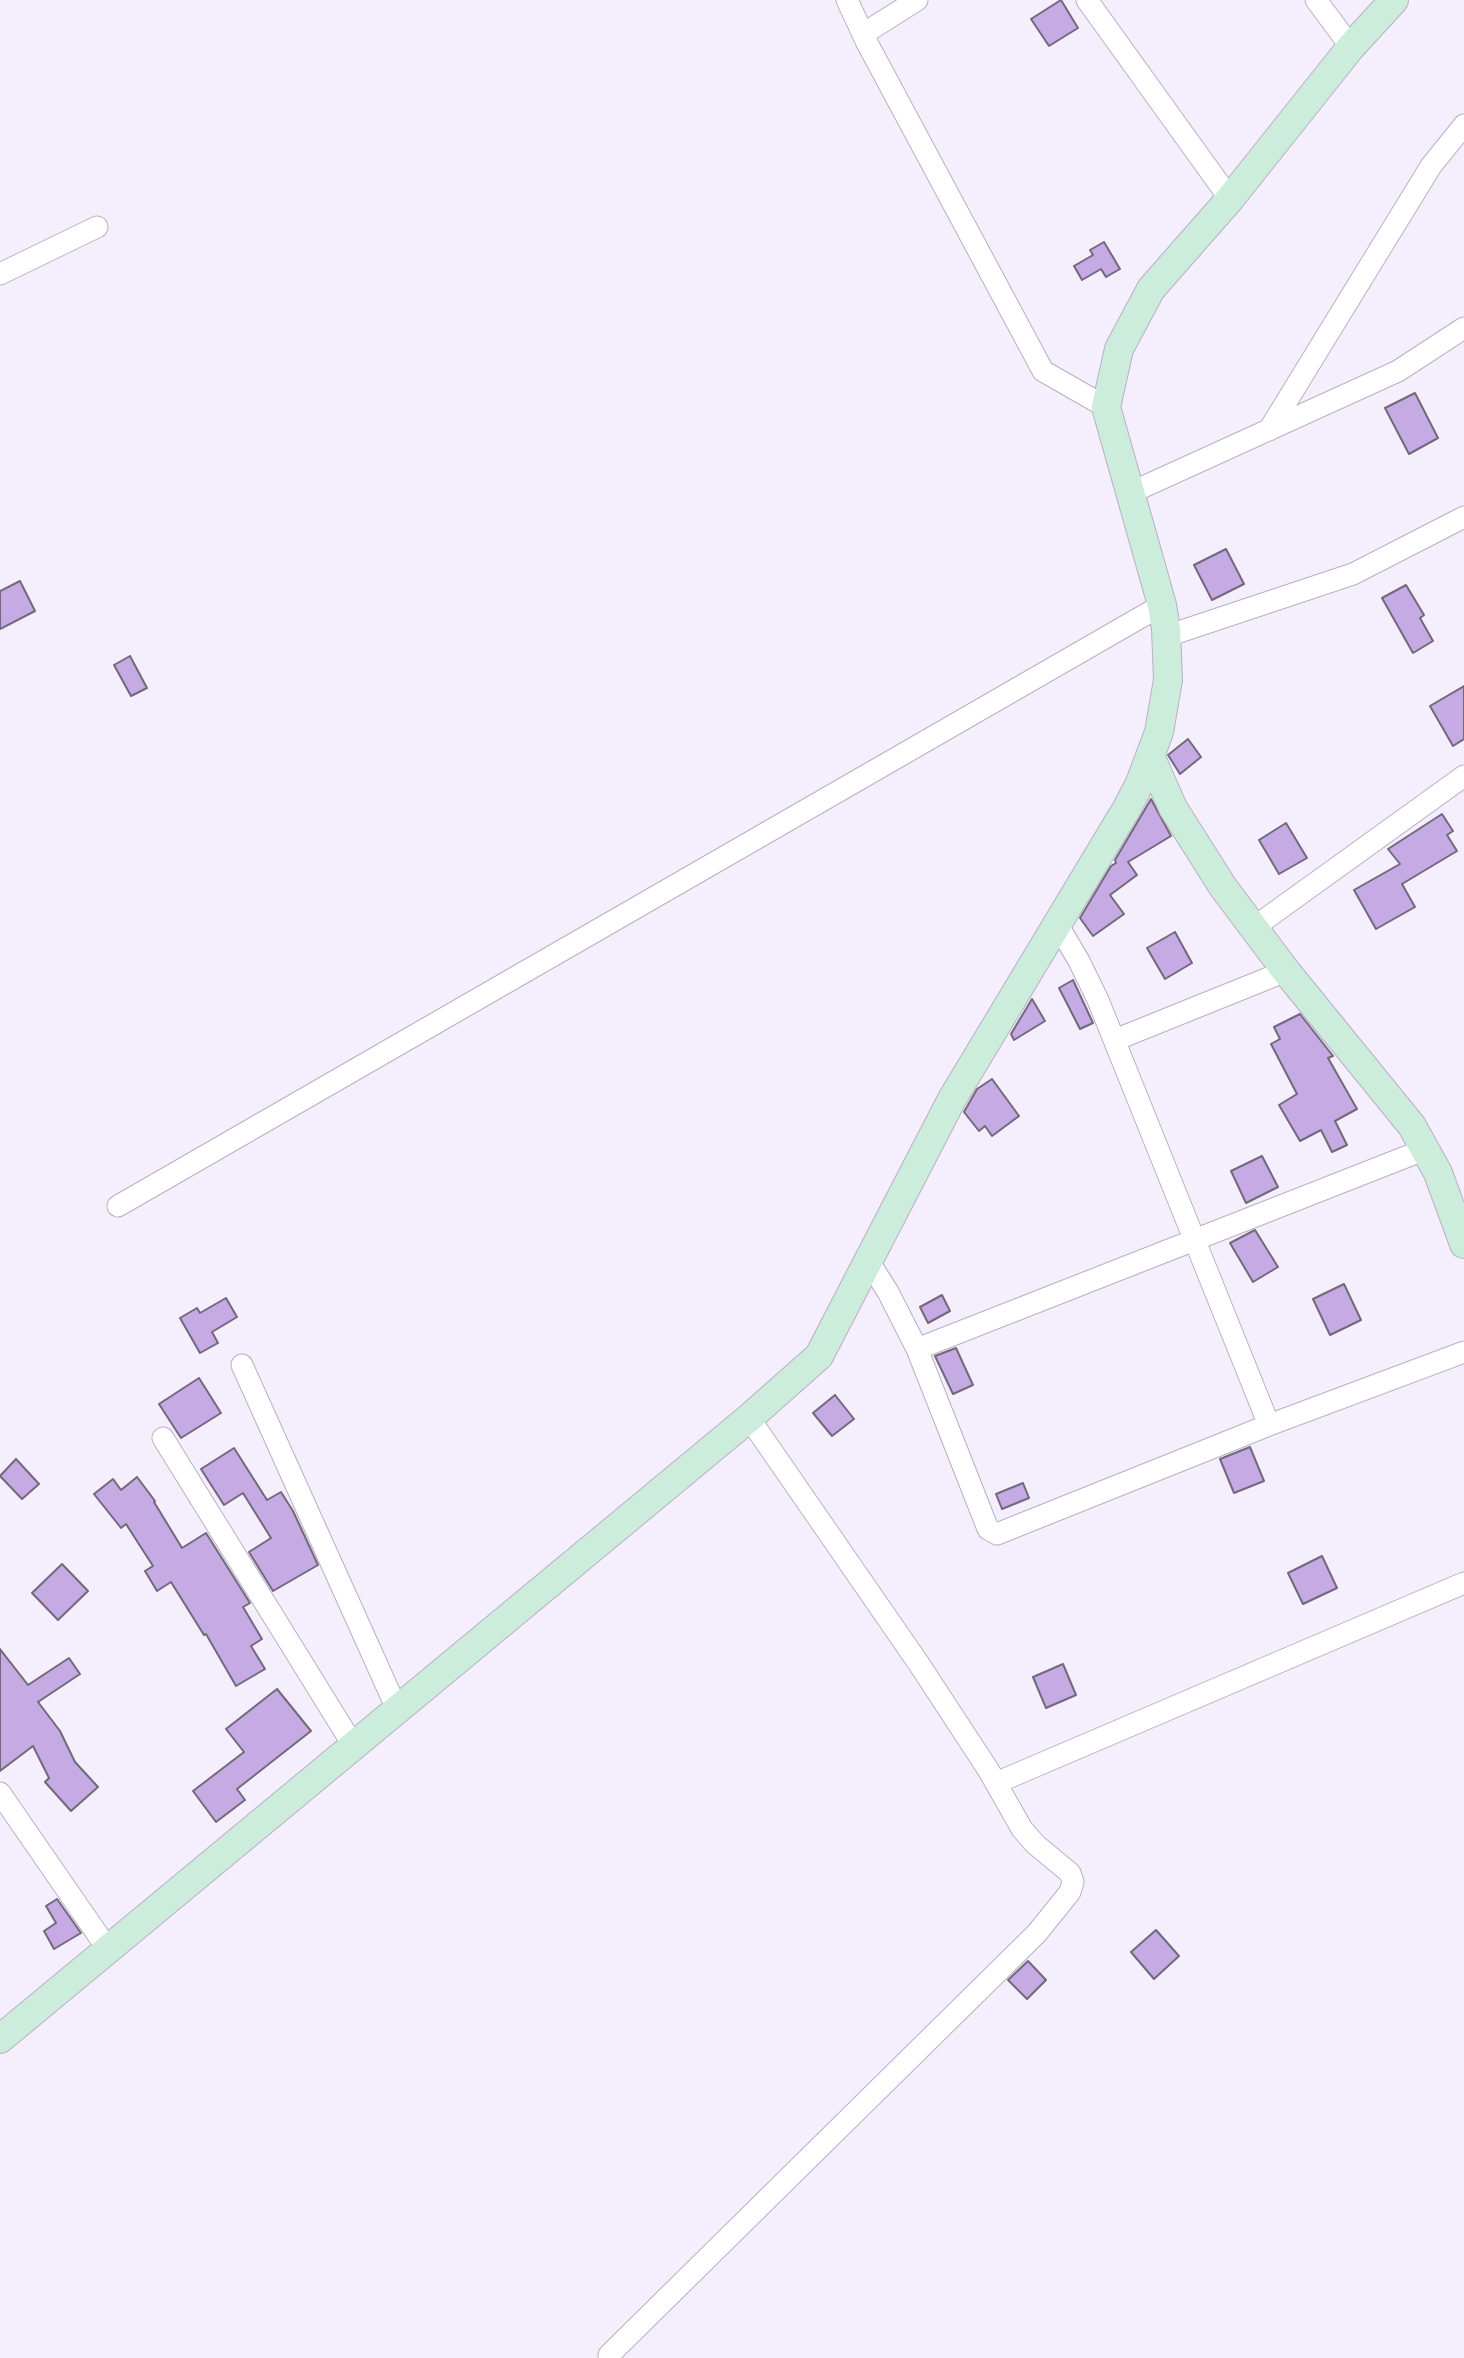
<!DOCTYPE html>
<style>
body{margin:0}
canvas{display:block;background:#f5effd}
</style>
<canvas width="1464" height="2358"></canvas>
<script>
const ctx = document.querySelector('canvas').getContext('2d');
ctx.lineJoin = 'round';
function paint(path, color) { ctx.fillStyle = color; ctx.fill(path, 'evenodd'); }
const shape = rows => new Path2D(rows.map(r => 'M' + r).join(''));
function strokePath(path, color, width, dash) { ctx.strokeStyle = color; ctx.lineWidth = width; ctx.lineCap = dash ? 'butt' : 'round'; ctx.setLineDash(dash || []); ctx.stroke(path); }
const building = shape([
 [1061,0,1078,28,1049,46,1031,19,1061,0],
 [1104,242,1120,269,1106,277,1101,269,1082,280,1074,266,1093,255,1090,250,1104,242],
 [1415,393,1438,438,1409,454,1385,408,1415,393],
 [1226,549,1244,584,1212,600,1194,565,1226,549],
 [20,581,35,611,0,629,0,591,20,581],
 [1406,585,1424,615,1420,618,1433,641,1413,653,1382,598,1406,585],
 [130,656,147,688,131,696,114,665,130,656],
 [1464,686,1464,739,1453,746,1430,706,1464,686],
 [1188,739,1201,757,1180,774,1168,755,1188,739],
 [1151,799,1171,836,1128,862,1137,875,1110,895,1124,914,1093,936,1080,918,1111,866,1116,863,1115,860,1151,799],
 [1442,814,1453,831,1447,835,1457,851,1402,884,1415,907,1376,929,1354,890,1400,864,1388,849,1442,814],
 [1286,823,1307,858,1279,874,1259,840,1286,823],
 [1175,932,1192,963,1165,979,1147,948,1175,932],
 [1073,980,1093,1023,1080,1029,1059,988,1073,980],
 [1032,999,1045,1021,1014,1040,1011,1034,1032,999],
 [1300,1014,1333,1056,1328,1058,1357,1109,1335,1121,1347,1145,1332,1152,1321,1130,1300,1141,1279,1105,1297,1094,1271,1044,1280,1039,1274,1027,1300,1014],
 [992,1079,1019,1116,992,1136,985,1126,979,1131,964,1112,977,1089,992,1079],
 [1262,1156,1278,1187,1246,1203,1231,1171,1262,1156],
 [1255,1230,1278,1267,1253,1282,1230,1243,1255,1230],
 [1344,1284,1361,1320,1330,1335,1313,1299,1344,1284],
 [942,1295,950,1311,928,1323,920,1307,942,1295],
 [226,1298,237,1317,212,1332,218,1343,200,1353,180,1318,197,1308,200,1313,226,1298],
 [956,1348,973,1385,953,1394,935,1356,956,1348],
 [199,1378,221,1413,181,1438,159,1404,199,1378],
 [835,1395,854,1419,832,1436,813,1413,835,1395],
 [1250,1447,1264,1481,1234,1493,1220,1459,1250,1447],
 [234,1448,267,1500,281,1492,293,1511,318,1565,273,1591,249,1552,271,1538,243,1493,224,1505,201,1469,234,1448],
 [16,1459,39,1484,22,1499,0,1476,16,1459],
 [137,1477,155,1501,154,1502,182,1548,206,1533,250,1603,243,1607,262,1639,251,1646,265,1669,236,1686,206,1634,204,1635,171,1582,157,1591,145,1571,153,1566,126,1524,121,1528,94,1494,113,1479,121,1490,137,1477],
 [1023,1483,1029,1498,1002,1509,996,1494,1023,1483],
 [1322,1556,1337,1588,1303,1604,1288,1573,1322,1556],
 [62,1564,88,1591,58,1620,32,1593,62,1564],
 [0,1649,28,1685,69,1658,80,1674,38,1702,60,1731,75,1762,98,1787,71,1811,45,1782,49,1778,33,1746,0,1771,0,1649],
 [1063,1664,1076,1695,1046,1708,1033,1677,1063,1664],
 [277,1689,311,1731,237,1789,245,1800,216,1822,193,1791,244,1752,226,1729,277,1689],
 [57,1899,81,1933,54,1949,44,1931,56,1923,46,1906,57,1899],
 [1156,1930,1179,1956,1154,1979,1131,1952,1156,1930],
 [1028,1961,1046,1980,1027,1999,1008,1980,1028,1961]
]);
const street = shape([
 [847,0,866,41,1043,371,1106,407],
 [1087,0,1230,199],
 [1316,0,1351,47],
 [863,34,917,0],
 [0,274,97,227],
 [1269,430,1431,166,1464,125],
 [1130,493,1398,371,1464,328],
 [1167,636,1353,574,1464,517],
 [1057,924,1079,961,1098,1000,1269,1425],
 [1253,928,1464,776],
 [1115,1040,1286,971],
 [118,1206,1162,605],
 [869,1262,888,1292,917,1349,988,1529,997,1534,1269,1425,1464,1352],
 [917,1349,1426,1149],
 [242,1365,397,1709],
 [163,1438,353,1745],
 [996,1783,1464,1583],
 [0,1793,107,1948],
 [609,2355,1037,1933,1070,1892,1073,1882,1070,1873,1035,1844,1022,1829,989,1771,919,1664,749,1418]
]);
const secondary = shape([
 [1151,758,1173,808,1223,887,1286,971,1412,1126,1438,1173,1464,1244],
 [0,2039,749,1418,819,1356,952,1099,1127,808,1140,783,1159,732,1168,680,1166,629,1162,605,1106,407,1119,349,1151,289,1230,199,1351,47,1394,0]
]);
paint(building, '#c5aae3');
strokePath(building, '#72697c', 2);
strokePath(street, '#b9afc4', 23);
strokePath(secondary, '#b9afc4', 30);
strokePath(street, '#fff', 21);
strokePath(secondary, '#ccecdc', 28);
</script>
